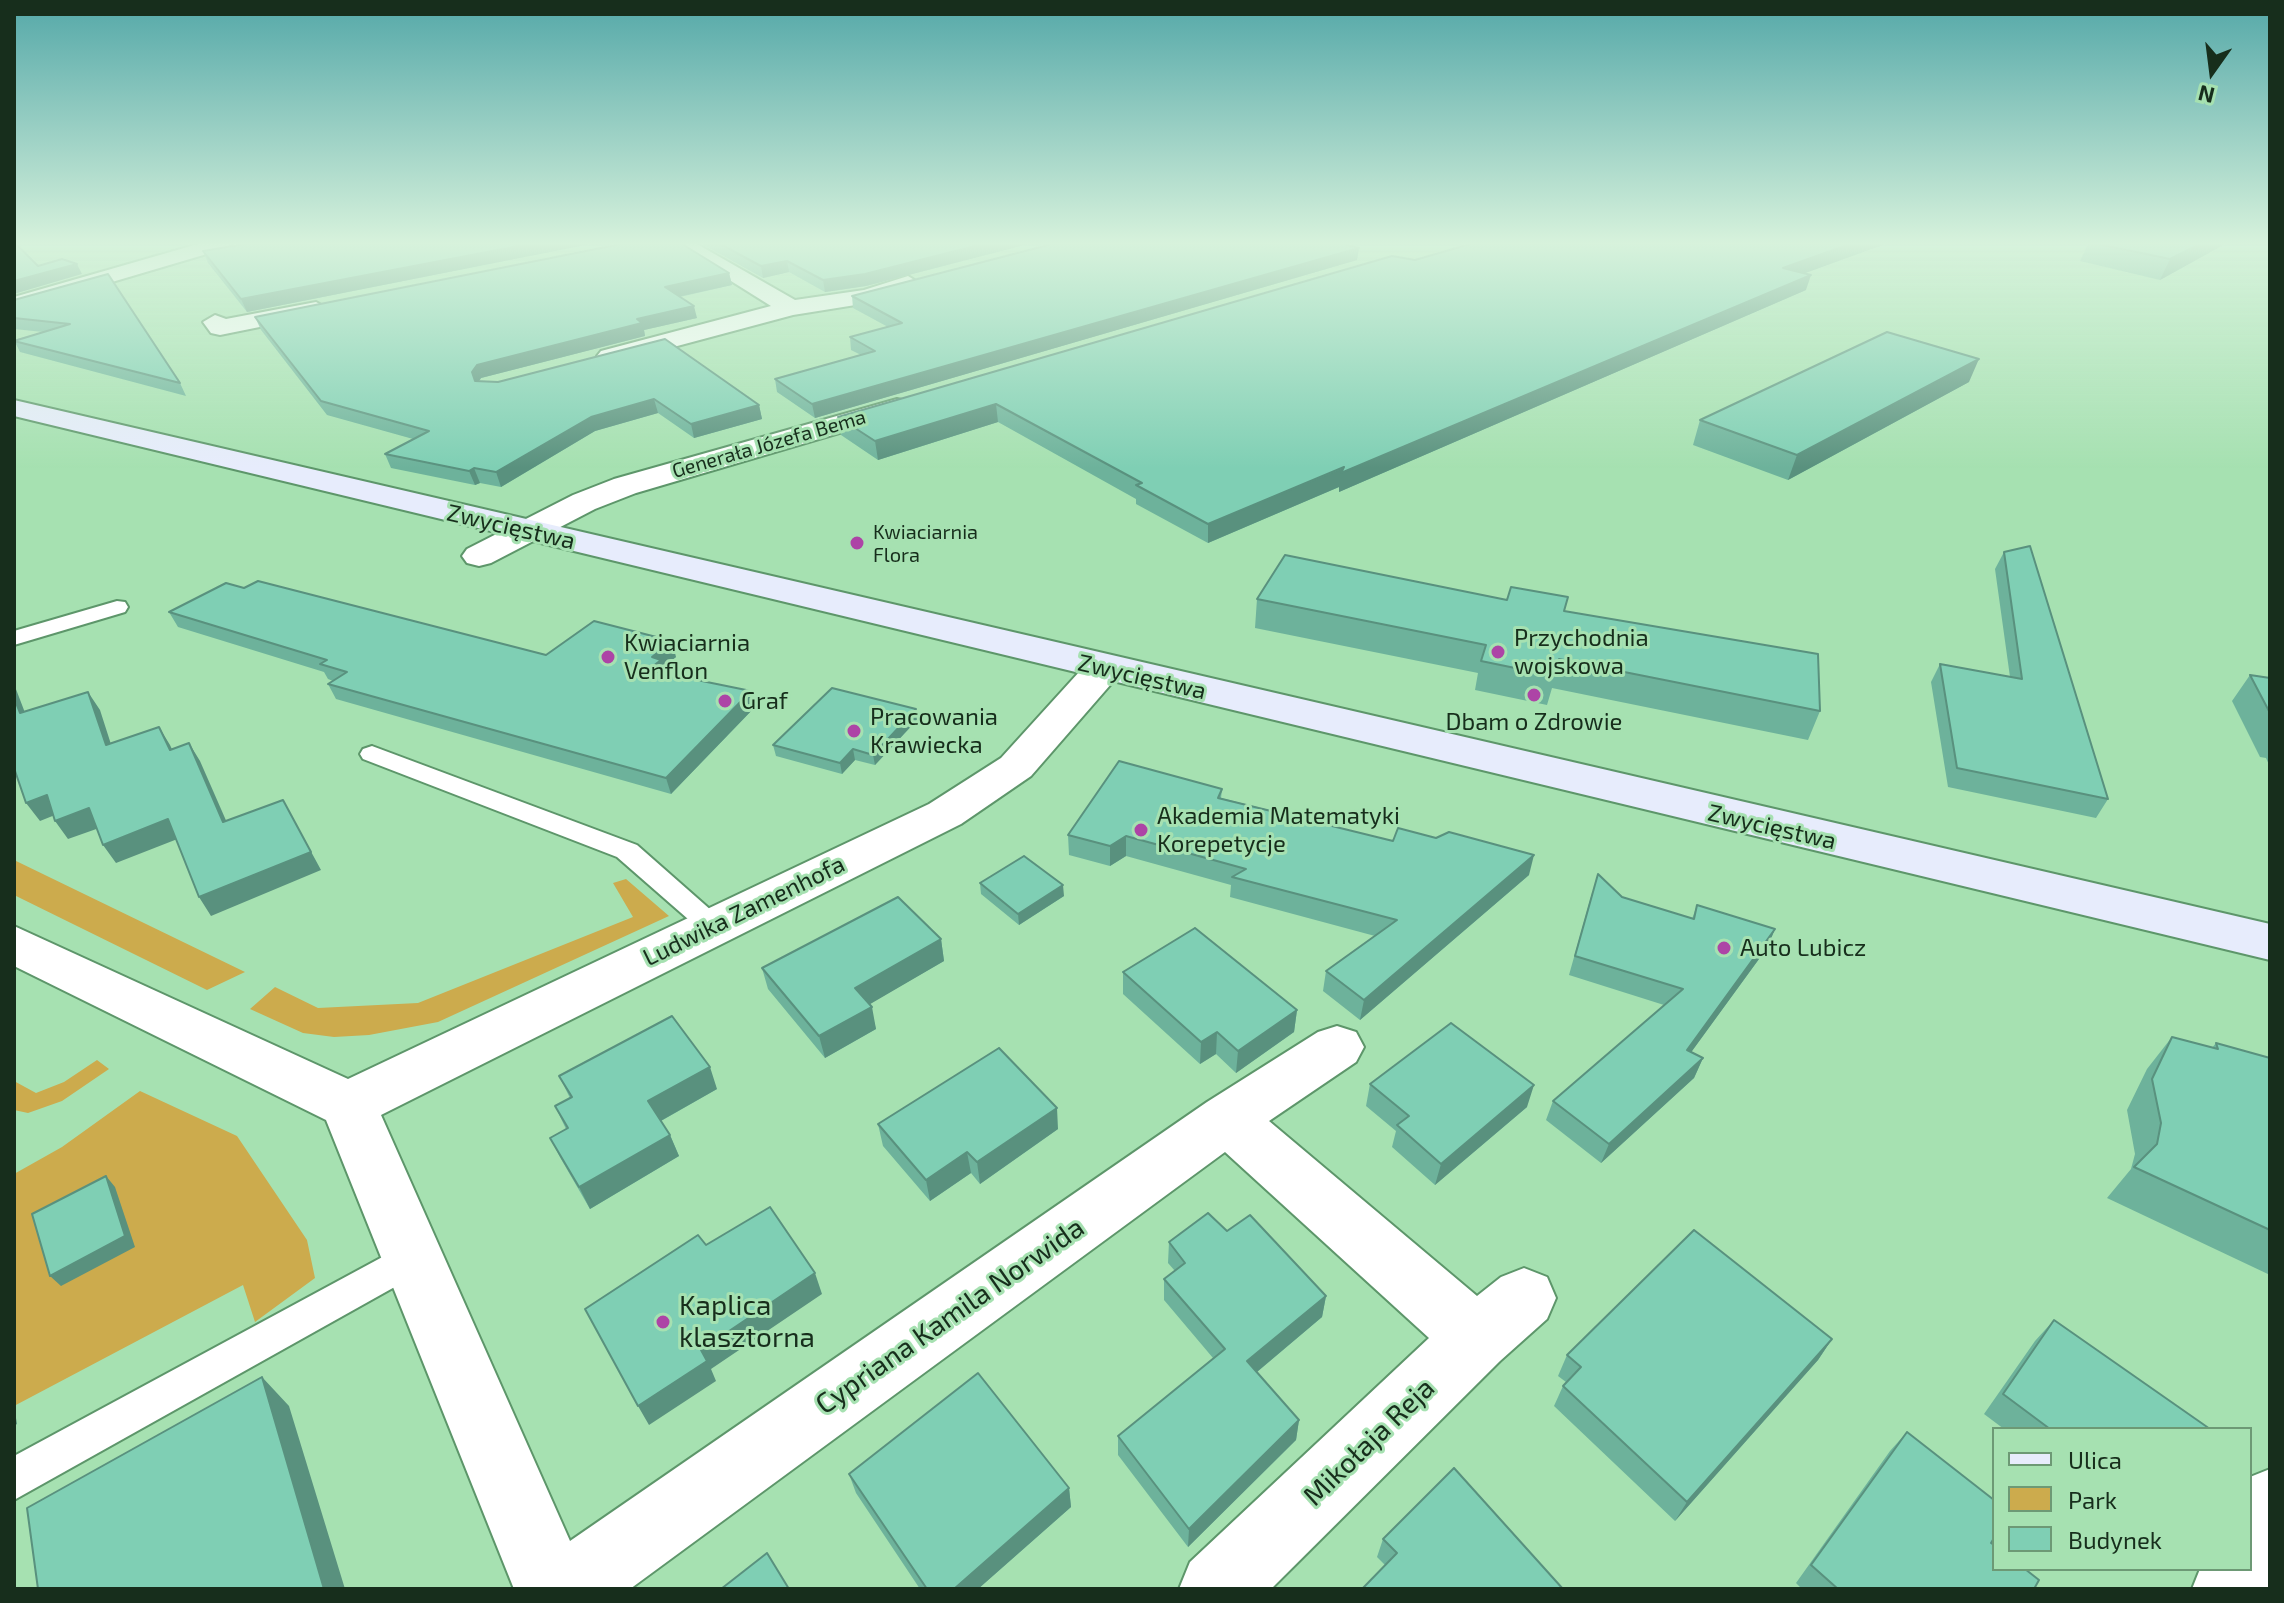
<!DOCTYPE html>
<meta charset="utf-8">
<style>
body{margin:0}
#map{position:relative;width:2284px;height:1603px;overflow:hidden;background:#a6e1b1;font-family:"Exo 2",sans-serif}
canvas{display:block}
.frame{position:absolute;inset:0;border:16px solid #172e1c;pointer-events:none}
.legend{position:absolute;left:1992px;top:1427px;width:260px;height:144px;box-sizing:border-box;background:#a6e1b1;border:2px solid #6d9975;margin:0;padding:10px 14px;list-style:none;font-size:24px;color:#172e1c}
.legend li{display:flex;align-items:center;gap:16px;height:40px}
.legend b{width:40px;border:2px solid #6d9975}
.north{position:absolute;left:2172px;top:32px;width:80px;height:80px;-webkit-text-stroke:6px #a6e1b1;paint-order:stroke;rotate:194deg;font-size:22px;font-weight:700;line-height:32px;text-align:center;color:#172e1c}
.north::after{content:'';display:block;margin:auto;width:28px;height:36px;background:#172e1c;clip-path:polygon(50% 0,100% 100%,50% 72%,0 100%)}
</style>
<div id="map">
<canvas width="2284" height="1603"></canvas>
<div class="frame"></div>
<ul class="legend">
<li><b style="height:10px;background:#e7ecfc"></b>Ulica</li>
<li><b style="height:22px;background:#ccab4d"></b>Park</li>
<li><b style="height:22px;background:#7fcfb4"></b>Budynek</li>
</ul>
<div class="north">N</div>
</div>
<script>
const ctx = document.querySelector('canvas').getContext('2d');
ctx.lineJoin = 'round';
function paint(path, color) { ctx.fillStyle = color; ctx.fill(path, 'evenodd'); }
const shape = rows => new Path2D(rows.map(r => 'M' + r).join(''));
function strokePath(path, color, width, dash) { ctx.strokeStyle = color; ctx.lineWidth = width; ctx.lineCap = dash ? 'butt' : 'round'; ctx.setLineDash(dash || []); ctx.stroke(path); }
function label(font, color, halo, rows, align = 'center') {
  ctx.font = font + ' "Exo 2",sans-serif'; ctx.lineWidth = 6; ctx.setLineDash([]); ctx.textBaseline = 'middle'; ctx.strokeStyle = halo; ctx.fillStyle = color; for (const [text, x, y, turn = 0] of rows) {
    ctx.save(); ctx.translate(x, y); ctx.rotate((+turn || 0) * Math.PI / 180); ctx.textAlign = isNaN(turn) ? turn : align; if (halo) ctx.strokeText(text, 0, 0); ctx.fillText(text, 0, 0); ctx.restore();
  }
}
const green = shape([
 [14,860,245,972,207,990,14,895],
 [626,879,669,916,438,1022,369,1035,334,1037,303,1033,250,1009,275,987,318,1008,418,1003,633,917,613,883],
 [97,1060,109,1069,62,1101,28,1113,14,1110,14,1081,36,1093,64,1082],
 [140,1091,237,1136,307,1240,315,1278,255,1322,243,1285,14,1406,14,1174,62,1147]
]);
const lane = shape([
 [117,601,125,602,128,607,125,612,14,645,14,631,117,601],
 [372,746,637,845,729,926,724,933,714,936,704,933,617,857,363,759,360,754,363,749,372,746],
 [412,1241,425,1246,431,1258,425,1270,14,1500,14,1456,412,1241]
]);
const street = shape([
 [198,244,231,244,227,248,14,311,14,297,198,244],
 [672,244,697,244,795,300,864,290,908,276,919,283,916,288,868,303,793,315,610,364,601,361,597,356,601,351,771,306,672,244],
 [316,302,328,309,324,314,220,335,211,333,203,322,215,315,226,319,316,302],
 [897,399,907,401,911,407,907,413,636,493,595,509,491,563,479,566,467,563,462,556,467,549,573,495,614,479,897,399],
 [1104,656,1118,660,1123,668,1118,676,1031,776,961,824,381,1115,570,1541,1207,1102,1318,1032,1337,1026,1356,1032,1364,1047,1356,1062,1269,1121,1477,1296,1501,1277,1524,1268,1547,1277,1556,1298,1547,1319,1500,1361,1271,1589,1179,1589,1190,1562,1429,1338,1225,1152,630,1589,514,1589,326,1120,14,966,14,926,348,1079,929,804,1001,758,1090,660,1104,656],
 [2270,1469,2269,1589,2192,1589,2200,1569,2250,1569,2250,1477,2270,1469]
]);
const secondary = shape([
 [14,400,2270,924,2270,960,14,416,14,400]
]);
const wall = shape([
 [241,244,590,244,247,312,208,263,203,251],
 [702,244,1028,244,866,286,825,292,789,272,763,278],
 [1470,244,1885,244,1805,273,1806,290,1339,492,1339,487,1208,543,1136,504,1136,499,998,422,878,460,841,435,838,417,1415,260],
 [2088,244,2225,244,2160,280,2080,261],
 [1359,248,1357,260,815,418,777,392,775,379,861,355,851,350,850,337,888,327,853,308,852,296],
 [729,273,732,285,680,297,697,318,644,330,645,336,481,378,479,381,759,405,762,419,694,438,658,413,595,431,501,487,480,483,475,485,391,468,385,454,413,439,327,415,261,330,255,317],
 [108,274,180,383,186,396,20,352,14,340,43,332,14,329,14,300],
 [1969,382,1788,480,1693,445,1700,420],
 [2004,552,2108,799,2096,818,1948,787,1931,682,1940,664,2010,677,1995,569],
 [244,588,546,655,676,657,663,667,665,673,751,691,755,707,671,794,336,699,328,684,333,681,328,679,324,672,178,627,169,612],
 [1257,599,1564,611,1820,711,1808,740,1552,688,1547,705,1475,690,1478,673,1255,628],
 [2250,675,2270,678,2270,767,2266,758,2260,757,2232,701],
 [916,709,917,720,875,765,855,760,842,774,776,756,773,745],
 [1222,789,1221,798,1529,875,1360,1020,1323,991,1326,971,1375,936,1230,897,1231,885,1126,856,1110,866,1069,855,1068,835],
 [980,883,1064,896,1019,925,981,894],
 [1592,893,1622,897,1692,919,1697,905,1775,929,1767,948,1691,1052,1703,1058,1694,1078,1601,1163,1546,1120,1553,1101,1664,1005,1569,975],
 [941,939,944,961,869,1004,876,1029,825,1058,768,989,762,968],
 [1123,972,1297,1010,1294,1032,1236,1073,1216,1054,1200,1064,1123,994],
 [2172,1037,2212,1048,2216,1043,2270,1058,2270,1275,2107,1198,2131,1169,2135,1154,2127,1110,2147,1069],
 [559,1076,717,1089,661,1121,670,1135,679,1156,590,1209,561,1159,550,1138,566,1129,555,1106,570,1098],
 [1370,1084,1527,1107,1435,1185,1392,1147,1396,1131,1366,1106],
 [878,1124,1058,1129,980,1184,971,1173,930,1201,883,1146],
 [1227,1231,1326,1296,1322,1317,1257,1372,1299,1420,1296,1440,1188,1547,1118,1455,1118,1436,1213,1358,1164,1300,1164,1279,1175,1271,1168,1263,1169,1242],
 [2054,1320,2210,1429,2004,1429,1984,1414,2035,1341],
 [1832,1339,1818,1360,1675,1521,1554,1406,1563,1386,1566,1382,1558,1376,1567,1355],
 [1907,1432,1991,1543,2034,1589,1802,1589,1796,1583,1890,1451],
 [849,1474,1069,1488,1071,1507,978,1589,920,1589,856,1493],
 [1383,1539,1563,1589,1385,1565,1377,1557]
]);
const shadedWall = shape([
 [529,244,590,244,247,312,241,299],
 [983,244,1028,244,866,286,825,292,823,280],
 [1850,244,1885,244,1778,283,1783,268],
 [2200,244,2225,244,2160,280,2170,259],
 [1359,248,1357,260,815,418,812,404],
 [787,261,789,272,763,278,761,266],
 [77,264,82,274,14,294,14,281],
 [729,273,732,285,668,299,665,287],
 [1811,275,1806,290,1339,492,1339,487,1208,543,1208,524],
 [694,306,697,318,644,330,645,336,481,378,476,386,472,372,477,365,637,319],
 [1979,359,1969,382,1788,480,1797,455],
 [654,399,658,413,595,431,501,487,496,472,591,417],
 [996,404,998,422,878,460,875,441],
 [759,405,762,419,694,438,691,424],
 [474,468,480,483,475,485,469,471],
 [672,641,676,657,663,667,665,675,648,670,652,657],
 [14,684,32,731,20,713,14,698],
 [751,691,755,707,671,794,666,778],
 [88,692,100,710,117,763,106,745],
 [916,709,917,720,875,765,873,755],
 [159,727,170,745,181,768,170,750],
 [189,743,200,761,235,841,223,822],
 [853,749,855,760,842,774,840,763],
 [47,795,60,813,40,821,26,803],
 [283,800,321,870,211,916,199,897],
 [89,808,102,827,68,839,55,821],
 [168,819,180,838,116,863,103,845],
 [1126,836,1126,856,1110,866,1110,846],
 [1534,855,1529,875,1360,1020,1364,1000],
 [1063,885,1064,896,1019,925,1018,914],
 [1775,929,1767,948,1679,1069,1687,1050],
 [941,939,944,961,860,1010,855,988],
 [872,1007,876,1029,825,1058,819,1036],
 [1297,1010,1294,1032,1236,1073,1238,1051],
 [1217,1032,1216,1054,1200,1064,1201,1042],
 [1703,1058,1694,1078,1601,1163,1609,1144],
 [710,1067,717,1089,657,1123,648,1101],
 [1534,1085,1527,1107,1435,1185,1441,1164],
 [1057,1108,1058,1129,980,1184,977,1162],
 [670,1135,679,1156,590,1209,579,1187],
 [967,1152,971,1173,930,1201,926,1180],
 [106,1176,115,1187,135,1247,61,1286,50,1276],
 [815,1273,822,1294,711,1369,716,1381,649,1425,638,1406,701,1350],
 [1326,1296,1322,1317,1245,1382,1247,1361],
 [1832,1339,1818,1360,1675,1521,1687,1502],
 [262,1377,289,1406,345,1589,324,1589],
 [14,1406,17,1424,14,1426],
 [1299,1420,1296,1440,1188,1547,1189,1529],
 [1069,1488,1071,1507,978,1589,954,1589]
]);
const building = shape([
 [14,244,16,244,38,266,62,259,77,264,14,281,14,244],
 [245,244,529,244,241,299,203,251,245,244],
 [621,244,682,244,729,273,665,287,694,306,637,319,642,323,477,365,472,372,475,381,498,382,665,339,759,405,691,424,654,399,591,417,496,472,474,468,469,471,385,454,429,431,321,401,255,317,621,244],
 [720,244,983,244,865,274,823,280,787,261,761,266,720,244],
 [1052,244,1344,244,1359,248,812,404,775,379,875,351,850,337,902,323,852,296,1052,244],
 [1470,244,1850,244,1783,268,1811,275,1341,473,1344,467,1208,524,1136,485,1142,483,996,404,875,441,838,417,1392,256,1415,260,1470,244],
 [2098,244,2200,244,2170,259,2098,244],
 [108,274,180,383,14,341,70,324,14,318,14,300,108,274],
 [1887,332,1979,359,1797,455,1700,420,1887,332],
 [2030,546,2108,799,1957,768,1940,664,2022,679,2004,552,2030,546],
 [1285,555,1507,600,1511,587,1568,597,1564,611,1818,654,1820,711,1559,659,1554,676,1481,661,1486,645,1257,599,1285,555],
 [258,581,546,655,594,621,672,641,652,657,661,660,648,670,751,691,666,778,328,684,347,672,320,664,327,660,169,612,226,583,244,588,258,581],
 [2250,675,2270,678,2270,713,2250,675],
 [832,688,916,709,873,755,853,749,840,763,773,745,832,688],
 [88,692,106,745,159,727,170,750,189,743,223,822,283,800,311,852,199,897,168,819,103,845,89,808,55,821,47,795,26,803,14,768,14,698,20,713,88,692],
 [1119,761,1222,789,1218,798,1393,841,1398,828,1436,838,1449,832,1534,855,1364,1000,1326,971,1397,920,1232,877,1246,869,1126,836,1110,846,1068,835,1119,761],
 [1024,856,1063,885,1018,914,980,883,1024,856],
 [1598,874,1622,897,1694,919,1697,905,1775,929,1687,1050,1703,1058,1609,1144,1553,1101,1683,989,1575,956,1598,874],
 [898,897,941,939,855,988,872,1007,819,1036,762,968,898,897],
 [1195,928,1297,1010,1238,1051,1217,1032,1201,1042,1123,972,1195,928],
 [672,1016,710,1067,648,1101,670,1135,579,1187,550,1138,568,1128,555,1106,572,1097,559,1076,672,1016],
 [1451,1023,1534,1085,1441,1164,1397,1125,1409,1116,1370,1084,1451,1023],
 [2172,1037,2218,1049,2216,1043,2270,1058,2270,1230,2134,1167,2157,1144,2161,1123,2152,1079,2172,1037],
 [999,1048,1057,1108,977,1162,967,1152,926,1180,878,1124,999,1048],
 [106,1176,125,1236,50,1276,32,1214,106,1176],
 [770,1207,815,1273,701,1350,707,1361,638,1406,585,1309,698,1235,706,1245,770,1207],
 [1208,1213,1227,1231,1250,1215,1326,1296,1247,1361,1299,1420,1189,1529,1118,1436,1225,1349,1164,1279,1185,1263,1169,1242,1208,1213],
 [1694,1230,1832,1339,1687,1502,1563,1386,1581,1367,1567,1355,1694,1230],
 [2054,1320,2210,1429,2050,1429,2003,1394,2054,1320],
 [978,1373,1069,1488,954,1589,927,1589,849,1474,978,1373],
 [262,1377,324,1589,38,1589,27,1508,262,1377],
 [1907,1432,1994,1500,1994,1538,1991,1543,1994,1545,1994,1569,2025,1569,2039,1580,2034,1589,1838,1589,1811,1565,1907,1432],
 [1454,1468,1563,1589,1362,1589,1397,1553,1383,1539,1454,1468],
 [767,1553,789,1589,721,1589,767,1553]
]);
const markers = [
 [857,543,8,"#ad44a6"],
 [1498,652,8,"#ad44a6"],
 [608,657,8,"#ad44a6"],
 [1534,695,8,"#ad44a6"],
 [725,701,8,"#ad44a6"],
 [854,731,8,"#ad44a6"],
 [1141,830,8,"#ad44a6"],
 [1724,948,8,"#ad44a6"],
 [663,1322,8,"#ad44a6"]
];
const farStreetnames = [
 ["Generała Józefa Bema",769,444,-16]
];
const farPoinames = [
 ["Kwiaciarnia",873,532],
 ["Flora",873,555]
];
const streetNames = [
 ["Zwycięstwa",511,527,13],
 ["Zwycięstwa",1142,677,13],
 ["Zwycięstwa",1772,827,13],
 ["Ludwika Zamenhofa",744,911,-26]
];
const poiNames = [
 ["Przychodnia",1514,638],
 ["wojskowa",1514,666],
 ["Kwiaciarnia",624,643],
 ["Venflon",624,671],
 ["Graf",741,701],
 ["Pracowania",870,717],
 ["Krawiecka",870,745],
 ["Dbam o Zdrowie",1534,722,"center"],
 ["Akademia Matematyki",1157,816],
 ["Korepetycje",1157,844],
 ["Auto Lubicz",1740,948]
];
const nearPoinames = [
 ["Kaplica",679,1306],
 ["klasztorna",679,1338]
];
const nearStreetnames = [
 ["Cypriana Kamila Norwida",950,1316,-35],
 ["Mikołaja Reja",1369,1442,-44]
];
paint(green, '#ccab4d');
strokePath(lane, '#5d966a', 4);
strokePath(street, '#5d966a', 4);
strokePath(secondary, '#5d966a', 4);
paint(lane, '#fff');
paint(street, '#fff');
paint(secondary, '#e7ecfc');
paint(wall, '#6db29b');
paint(shadedWall, '#59917e');
paint(building, '#7fcfb4');
strokePath(building, '#59917e', 2);
const sky = ctx.createLinearGradient(0, 0, 0, 468);
sky.addColorStop(0, '#54a8a8');
sky.addColorStop(0.52, '#d7f2dc');
sky.addColorStop(1, '#d7f2dc00');
ctx.fillStyle = sky;
ctx.fillRect(0, 0, 2284, 468);
for (const [x, y, r, color] of markers) { const dot = new Path2D(); dot.arc(x, y, r, 0, 2 * Math.PI); ctx.fillStyle = color; ctx.fill(dot); strokePath(dot, '#a6e1b1', 3); }
label('20px', '#172e1c', '#a6e1b1', farStreetnames);
label('20px', '#172e1c', '#a6e1b1', farPoinames, 'left');
label('24px', '#172e1c', '#a6e1b1', streetNames);
label('24px', '#172e1c', '#a6e1b1', poiNames, 'left');
label('28px', '#172e1c', '#a6e1b1', nearPoinames, 'left');
label('28px', '#172e1c', '#a6e1b1', nearStreetnames);
</script>
